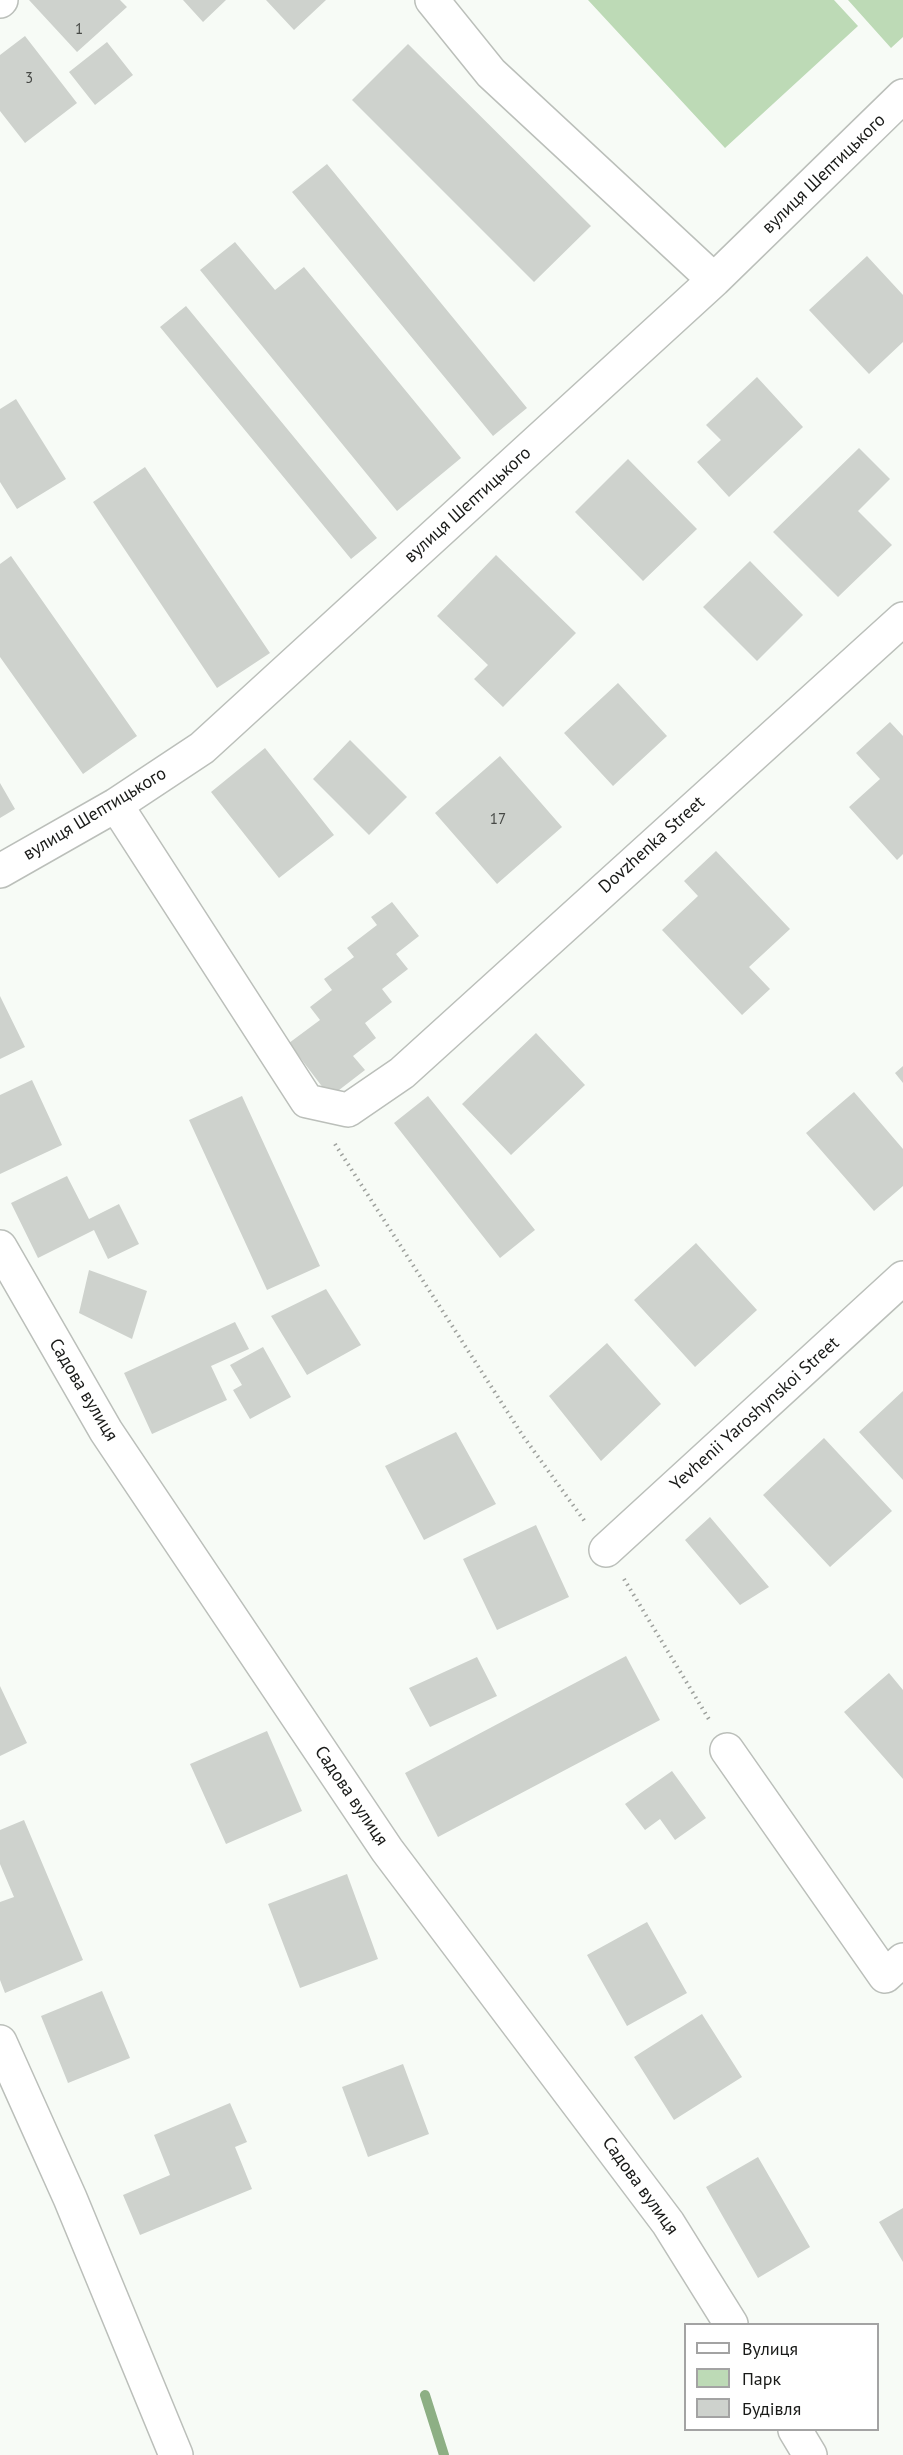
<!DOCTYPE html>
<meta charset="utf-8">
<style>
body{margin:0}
#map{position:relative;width:903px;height:2455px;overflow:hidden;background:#f7fbf6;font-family:"PT Sans",sans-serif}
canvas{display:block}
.legend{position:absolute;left:684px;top:2323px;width:195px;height:108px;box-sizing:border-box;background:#fff;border:2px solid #a3a3a3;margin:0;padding:8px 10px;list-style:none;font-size:18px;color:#191a18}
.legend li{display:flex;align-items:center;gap:12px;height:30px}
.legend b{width:30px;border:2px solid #a3a3a3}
</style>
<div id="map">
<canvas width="903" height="2455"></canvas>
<ul class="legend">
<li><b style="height:8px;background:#fff"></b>Вулиця</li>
<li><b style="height:16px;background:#bddab6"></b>Парк</li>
<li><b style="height:16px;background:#ced2cd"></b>Будівля</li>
</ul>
</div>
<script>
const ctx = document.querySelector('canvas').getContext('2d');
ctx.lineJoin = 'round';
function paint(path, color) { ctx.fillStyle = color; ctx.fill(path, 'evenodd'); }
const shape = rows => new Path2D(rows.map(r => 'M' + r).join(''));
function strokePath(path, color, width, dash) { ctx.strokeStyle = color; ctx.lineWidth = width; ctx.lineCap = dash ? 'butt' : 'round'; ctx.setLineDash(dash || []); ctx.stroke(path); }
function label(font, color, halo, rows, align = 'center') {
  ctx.font = font + ' "PT Sans",sans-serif'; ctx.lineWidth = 6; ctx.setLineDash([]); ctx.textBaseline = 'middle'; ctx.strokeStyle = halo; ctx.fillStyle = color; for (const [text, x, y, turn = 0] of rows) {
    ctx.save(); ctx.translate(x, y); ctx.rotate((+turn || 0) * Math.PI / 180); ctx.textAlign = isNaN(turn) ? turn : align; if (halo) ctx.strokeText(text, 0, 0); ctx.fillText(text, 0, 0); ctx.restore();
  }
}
const green = shape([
 [588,0,834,0,858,26,725,148],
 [848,0,903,0,903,37,891,48]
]);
const stream = shape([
 [425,2395,444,2455]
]);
const building = shape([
 [29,0,120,0,127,7,77,52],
 [183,0,226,0,203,22],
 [266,0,326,0,294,30],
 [25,36,77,103,25,143,0,111,0,55],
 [107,42,133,75,95,105,69,72],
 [408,44,591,226,534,282,352,100],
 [327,164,527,408,493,436,292,192],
 [235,242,275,290,304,267,461,458,397,511,200,270],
 [867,256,903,295,903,342,869,374,809,310],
 [186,306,377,538,351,559,160,327],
 [757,377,803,427,729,497,697,462,721,440,706,425],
 [16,399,66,479,17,509,0,482,0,409],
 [859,448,890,479,858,511,892,545,838,597,773,532],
 [628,459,697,529,643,581,575,512],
 [145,467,270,653,217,688,93,502],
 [496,555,576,633,503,707,474,679,488,665,437,616],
 [11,556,137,736,83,774,0,657,0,564],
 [750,561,803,615,757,661,703,607],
 [618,683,667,736,613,786,564,733],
 [890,722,903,736,903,854,897,860,849,807,880,779,856,753],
 [350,740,407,797,369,835,313,779],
 [265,748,334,835,279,878,211,792],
 [500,756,562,827,497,884,435,813],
 [0,783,15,809,0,818],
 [716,851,790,929,749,967,770,989,742,1015,662,930,698,896,684,881],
 [392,902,419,936,396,954,408,969,382,989,392,1002,365,1023,376,1038,353,1056,365,1070,330,1097,289,1043,320,1020,310,1007,332,990,324,979,354,957,347,948,377,925,371,917],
 [0,996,25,1047,0,1059],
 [536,1033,585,1085,511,1155,462,1104],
 [903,1066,903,1083,895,1073],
 [32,1080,62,1145,0,1174,0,1095],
 [854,1092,903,1149,903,1186,874,1211,806,1133],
 [242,1096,320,1266,267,1290,189,1120],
 [428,1096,535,1230,500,1258,394,1123],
 [67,1176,89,1219,119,1204,139,1244,108,1259,94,1230,38,1258,11,1203],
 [696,1243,757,1310,695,1367,634,1300],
 [89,1270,147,1291,132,1339,79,1313],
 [326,1289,361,1345,307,1375,271,1316],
 [235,1322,249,1349,211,1366,227,1400,152,1434,124,1373],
 [607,1343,661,1404,601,1461,549,1396],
 [263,1347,291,1397,250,1419,233,1390,242,1385,230,1365],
 [903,1391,903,1480,859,1432],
 [456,1432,496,1504,424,1540,385,1466],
 [824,1438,892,1511,830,1567,763,1495],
 [710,1517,769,1587,740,1605,685,1540],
 [536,1525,569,1597,497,1630,463,1559],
 [626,1656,660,1720,438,1837,405,1773],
 [477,1657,497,1696,430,1727,409,1688],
 [889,1673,903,1690,903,1779,844,1712],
 [0,1686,27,1743,0,1756],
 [267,1731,302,1811,226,1844,190,1764],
 [672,1771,706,1818,675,1840,660,1819,645,1830,625,1804],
 [24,1820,83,1960,5,1993,0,1980,0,1902,14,1897,0,1864,0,1830],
 [347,1874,378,1959,300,1988,268,1904],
 [647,1922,687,1993,627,2026,587,1955],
 [102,1991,130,2058,68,2083,41,2016],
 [702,2014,742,2077,674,2120,634,2057],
 [403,2064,429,2134,368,2157,342,2087],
 [230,2103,247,2142,235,2147,252,2189,140,2235,123,2195,170,2175,154,2135],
 [758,2157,810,2247,758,2278,706,2187],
 [903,2208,903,2262,879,2222]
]);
const path = shape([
 [335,1144,523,1436,586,1523],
 [624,1579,710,1721]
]);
const street = shape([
 [432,0,491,73,714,280],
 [0,1,1,0],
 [116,805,307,1101,348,1110,402,1073,903,619],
 [0,871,116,805,202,748,714,280,903,96],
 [0,1247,106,1431,387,1850,668,2223,731,2324],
 [606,1550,903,1278],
 [727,1750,885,1976,903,1960],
 [0,2042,70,2198,176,2455],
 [795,2430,810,2455]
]);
const numberNames = [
 ["1",79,30],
 ["3",29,79],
 ["17",498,820]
];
const streetNames = [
 ["вулиця Шептицького",824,174,-44],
 ["вулиця Шептицького",468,505,-42],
 ["вулиця Шептицького",95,814,-31],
 ["Dovzhenka Street",652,845,-42],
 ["Садова вулиця",83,1390,59],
 ["Yevhenii Yaroshynskoi Street",755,1414,-42],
 ["Садова вулиця",351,1796,56],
 ["Садова вулиця",640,2186,54]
];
paint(green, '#bddab6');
strokePath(stream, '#8daf84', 10);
paint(building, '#ced2cd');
strokePath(street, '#bbbfba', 36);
strokePath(path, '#9ea19d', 4, [1.5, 4.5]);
strokePath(street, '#fff', 33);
label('15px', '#464845', null, numberNames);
label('18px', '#191a18', '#fff', streetNames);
</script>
